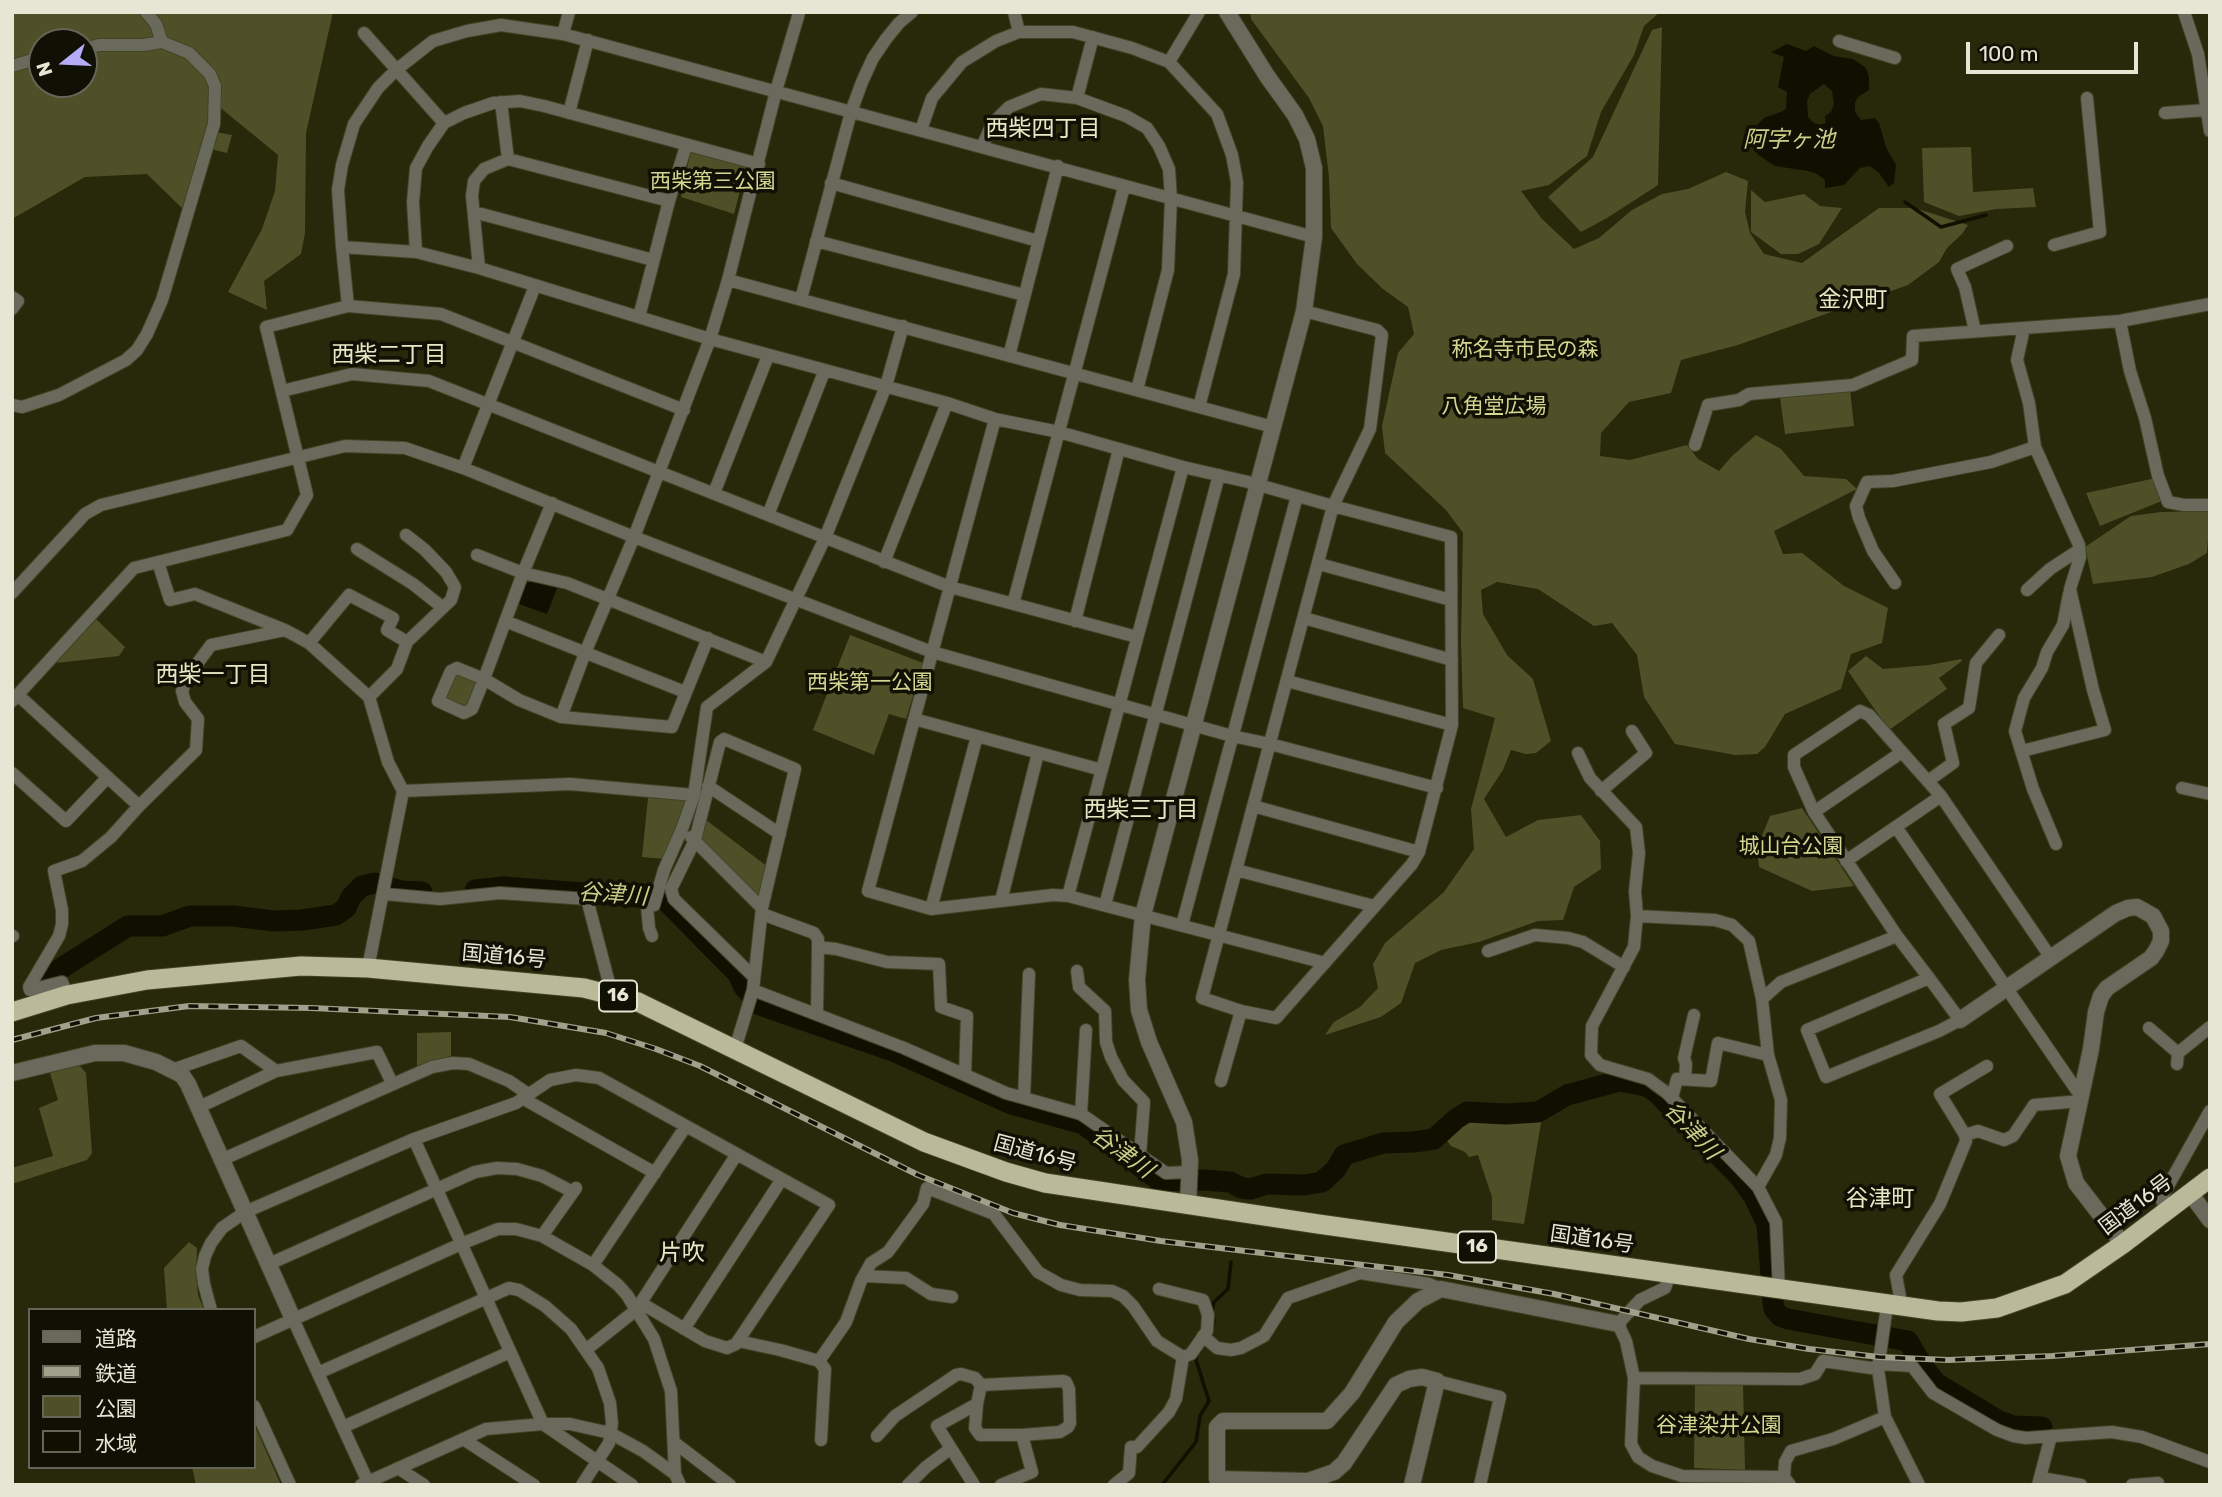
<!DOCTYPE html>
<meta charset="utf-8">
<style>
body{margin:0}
#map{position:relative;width:2222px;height:1497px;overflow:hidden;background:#28280a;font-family:Rubik,"Noto Sans JP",sans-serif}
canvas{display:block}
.frame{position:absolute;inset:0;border:14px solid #e5e6d4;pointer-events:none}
.legend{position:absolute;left:28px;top:1308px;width:228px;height:161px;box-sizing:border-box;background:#101005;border:2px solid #656658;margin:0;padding:9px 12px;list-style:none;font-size:21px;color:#e5e6d4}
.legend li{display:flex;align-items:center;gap:14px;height:35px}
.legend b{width:35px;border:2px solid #656658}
.north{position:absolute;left:28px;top:28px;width:70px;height:70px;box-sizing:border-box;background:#101005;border:2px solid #656658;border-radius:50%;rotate:252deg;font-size:19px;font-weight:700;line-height:28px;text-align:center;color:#e5e6d4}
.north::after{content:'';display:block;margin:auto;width:24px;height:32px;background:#b5acf8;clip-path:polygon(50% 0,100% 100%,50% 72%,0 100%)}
.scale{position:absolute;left:1966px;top:42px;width:172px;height:32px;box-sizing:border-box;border:4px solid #e5e6d4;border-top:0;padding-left:9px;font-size:21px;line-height:24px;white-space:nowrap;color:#e5e6d4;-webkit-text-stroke:5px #101005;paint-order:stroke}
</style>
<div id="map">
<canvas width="2222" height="1497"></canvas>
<div class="frame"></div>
<ul class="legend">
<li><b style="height:9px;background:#696a5c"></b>道路</li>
<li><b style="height:9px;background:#a0a18b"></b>鉄道</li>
<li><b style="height:19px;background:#505028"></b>公園</li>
<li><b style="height:19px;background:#111000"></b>水域</li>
</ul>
<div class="north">N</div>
<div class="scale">100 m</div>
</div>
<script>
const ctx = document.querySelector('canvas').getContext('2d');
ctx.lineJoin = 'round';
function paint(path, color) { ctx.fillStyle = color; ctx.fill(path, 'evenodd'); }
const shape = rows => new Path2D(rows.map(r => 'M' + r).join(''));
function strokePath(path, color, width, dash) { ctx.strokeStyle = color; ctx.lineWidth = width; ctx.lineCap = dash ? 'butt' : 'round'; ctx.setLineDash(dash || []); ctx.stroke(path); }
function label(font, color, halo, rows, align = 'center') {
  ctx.font = font + ' Rubik,"Noto Sans JP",sans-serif'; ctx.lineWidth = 7; ctx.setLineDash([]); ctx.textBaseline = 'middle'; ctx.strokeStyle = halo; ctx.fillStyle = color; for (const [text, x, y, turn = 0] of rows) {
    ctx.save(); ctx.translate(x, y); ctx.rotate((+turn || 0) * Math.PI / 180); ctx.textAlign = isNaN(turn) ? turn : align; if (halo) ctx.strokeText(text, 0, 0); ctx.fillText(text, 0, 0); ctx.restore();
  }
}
const green = shape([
 [12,12,333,12,306,133,305,233,301,254,264,281,267,310,228,292,262,229,275,191,278,155,217,105,211,131,232,135,227,153,207,148,186,212,147,174,85,177,12,219],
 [42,42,84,42,84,84,42,84],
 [1250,12,1660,12,1644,26,1634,55,1601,112,1587,156,1549,185,1521,191,1542,219,1574,249,1599,238,1632,210,1662,194,1688,189,1726,172,1748,181,1745,212,1750,233,1764,254,1802,263,1879,208,1915,208,1968,225,1962,234,1947,248,1939,262,1908,285,1738,345,1681,360,1671,393,1629,402,1601,433,1600,456,1630,460,1687,445,1698,459,1719,471,1732,456,1756,435,1781,449,1804,476,1846,479,1857,489,1774,531,1783,554,1802,553,1844,586,1888,608,1882,643,1851,654,1841,689,1785,714,1765,747,1757,754,1735,755,1675,744,1644,697,1637,655,1612,623,1594,626,1538,589,1497,582,1481,590,1483,614,1507,655,1533,679,1551,741,1536,753,1526,754,1511,750,1503,770,1484,799,1506,837,1538,820,1581,815,1600,841,1601,869,1574,887,1563,920,1538,921,1479,942,1441,950,1415,963,1401,1003,1381,1017,1325,1035,1334,1022,1360,1007,1378,988,1373,964,1385,943,1444,892,1474,849,1471,809,1495,718,1463,708,1461,642,1463,533,1446,510,1385,453,1382,426,1398,353,1414,334,1408,307,1383,289,1357,264,1331,228,1329,177,1323,126,1309,98,1251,19],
 [1662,27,1658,185,1607,218,1581,232,1548,197,1593,157,1652,30],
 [1971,147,1973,192,2033,188,2036,207,1996,209,1959,216,1924,202,1922,148],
 [691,150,746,167,734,214,681,197],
 [1751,190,1765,202,1804,194,1820,206,1842,208,1819,244,1798,254,1781,254,1751,232],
 [1850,389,1854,426,1785,434,1780,397],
 [2156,478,2164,500,2100,526,2086,493],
 [2210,511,2207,553,2189,564,2152,577,2093,584,2085,547,2131,516,2161,512],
 [96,619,125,647,119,656,56,663],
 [850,635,923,663,906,719,889,714,874,755,813,730],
 [1866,656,1883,669,1929,665,1961,659,1962,661,1939,678,1947,689,1889,730,1848,671],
 [456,672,478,682,466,708,444,698],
 [648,798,687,800,665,859,642,857],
 [1802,808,1854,886,1812,891,1759,867,1757,848,1770,816],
 [706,820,768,867,761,900,702,839],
 [451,1032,451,1056,417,1066,417,1033],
 [79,1065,86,1073,92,1153,87,1160,12,1184,12,1168,53,1156,39,1108,58,1100,50,1073],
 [1468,1115,1508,1118,1542,1117,1524,1224,1492,1220,1492,1197,1478,1155,1469,1157,1465,1152,1451,1146,1444,1137],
 [189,1242,197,1248,196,1275,198,1295,204,1310,167,1310,164,1268],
 [1695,1383,1743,1383,1745,1470,1694,1468],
 [254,1424,281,1485,196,1485,192,1467,254,1467]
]);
const water = shape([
 [1787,44,1806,51,1814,46,1833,56,1853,59,1866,68,1869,77,1869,90,1858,97,1855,103,1855,112,1861,120,1875,118,1879,123,1886,147,1896,165,1894,183,1889,187,1879,173,1870,166,1860,168,1844,185,1825,188,1825,180,1817,174,1808,171,1775,166,1757,154,1755,147,1757,125,1764,118,1783,111,1786,108,1787,92,1778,87,1784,57,1771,52],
 [1824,84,1832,91,1834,104,1831,112,1825,116,1826,123,1820,125,1814,123,1808,117,1807,101,1810,94],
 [531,578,559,583,547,614,519,604,527,581]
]);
const stream = shape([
 [1905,202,1941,227,1986,215],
 [1211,1336,1214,1321,1212,1310,1214,1302,1228,1289,1231,1262],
 [1162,1485,1196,1442,1200,1416,1209,1401,1196,1360,1197,1354]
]);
const river = shape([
 [475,890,503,887,664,899,738,974,744,987,760,1005,893,1051,1011,1104,1083,1124,1160,1181,1204,1180,1230,1182,1242,1188,1251,1189,1266,1184,1304,1185,1322,1182,1336,1169,1344,1155,1383,1143,1414,1142,1434,1139,1456,1119,1467,1112,1506,1114,1538,1112,1567,1095,1619,1081,1646,1086,1657,1093,1739,1176,1754,1197,1767,1224,1773,1302,1774,1309,1780,1316,1788,1319,1908,1341,1922,1365,1936,1383,1999,1421,2013,1426,2042,1427],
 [47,977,128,926,162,926,190,916,233,916,274,921,302,920,336,915,346,908,351,897,362,886,375,883,401,891,422,892]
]);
const minor = shape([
 [146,12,156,24,162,42],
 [1014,12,1019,32],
 [2184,12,2198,54,2210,131],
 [364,33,444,123],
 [563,34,569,12],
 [1839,41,1895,58],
 [1169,62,1199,12],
 [12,66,42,57],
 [1077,98,1093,37],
 [501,102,508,159],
 [569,113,588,40],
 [2165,113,2205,110],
 [921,130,932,98,962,62,996,41,1019,32,1073,32,1132,48,1169,62,1217,114,1232,155,1237,182,1234,274,1199,407],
 [982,147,992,124,1009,107,1041,94,1077,98,1126,116,1147,128,1159,146,1169,169,1171,199,1168,270,1137,390],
 [831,183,1038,241],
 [669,201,686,146],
 [474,212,653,260],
 [816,241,1024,295],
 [2054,245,2100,232,2087,98],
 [342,247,338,190,342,165,354,124,378,88,396,70,433,41,467,31,501,25,563,34,1314,237],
 [416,252,413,202,416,168,428,146,444,123,464,113,493,103,520,101,544,106,759,164],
 [479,268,472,196,474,181,484,169,508,159,669,201,639,317],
 [728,280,1273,427],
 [12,297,18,301,12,309],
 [801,299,851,112,862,82,873,58,886,39,899,23,912,12],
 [348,306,342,247,416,252,479,268,710,339,947,403,995,419,1059,432,1183,467,1248,482,1333,506,1451,537,1452,725,1419,852,1412,864,1276,1018,1241,1011,1202,998,1333,506,1370,429,1382,335,1377,330,1304,311],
 [2120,321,2130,371,2145,418,2158,476,2168,502,2184,505,2210,505],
 [1975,331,1965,287,1957,269,2007,246],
 [1009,356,1058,166],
 [282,391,352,374,429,381,950,587,1137,637],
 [12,405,22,407,59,395,126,360,137,350,147,334,162,300,214,124,215,86,210,74,189,53,162,42,143,45,99,45,84,49],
 [995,419,868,891,931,909,1053,895,1068,896,1325,963],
 [1695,445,1708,405,1739,400,1749,394,1853,385,1912,360,1913,336,2120,321,2210,304],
 [463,468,535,286],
 [714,493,768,356],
 [552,503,523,573,484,679,472,709,464,713,438,701,451,671,457,668,484,679,519,700,561,717,672,727,708,638],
 [768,515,824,372],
 [357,549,413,584,442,607],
 [477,555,523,573,567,583,766,662],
 [158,562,170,600,195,594,285,630,309,643,369,697,388,762,403,791,368,968],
 [884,562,947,403],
 [1319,564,1451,600],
 [1895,583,1873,551,1859,518,1856,506,1867,482,1893,481,1991,462,2035,447],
 [2027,590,2050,569,2079,550],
 [12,593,85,514,101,505,345,446,405,448,463,468,634,537,932,652,1232,736,1270,744,1437,788],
 [1013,604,1124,187],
 [1304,618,1452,660],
 [505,621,685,692],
 [1075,621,1119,449],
 [309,643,349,595,393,618,387,630,407,642],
 [1287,681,1452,725],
 [18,695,139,806,196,750,198,719,185,702,182,691,188,676,211,645,285,630],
 [369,697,397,669,407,642,451,600,455,587,446,572,425,550,406,535],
 [12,701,134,568,287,530,307,495,266,327,348,306,441,314,684,410],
 [561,717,585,653,634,537,710,339,728,280,776,91,799,13],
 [914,719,1102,770],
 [2022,751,2105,730,2093,690,2070,589,2080,557,2079,545,2035,447,2029,403,2017,360,2024,328],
 [1578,753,1590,778,1636,827,1639,853,1635,891,1637,916,1634,947,1592,1026,1591,1055,1600,1065,1648,1079,1667,1093,1758,1187,1776,1222,1779,1290],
 [12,773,66,821,108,777],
 [1928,781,1953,763,1944,724,1969,708,1976,663,1999,635],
 [708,786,780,834],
 [2182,788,2210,794],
 [403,791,570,784,694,795],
 [1601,791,1646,753,1632,731],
 [1253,806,1419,852],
 [1814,812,1902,752],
 [1896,827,2082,1098],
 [691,837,762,908],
 [2056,844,2033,789,2015,731,2024,698,2042,668,2047,652,2063,625,2069,594],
 [1846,861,1941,796],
 [1236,870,1374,906],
 [384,894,440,899,500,893,587,899,609,983,608,993],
 [1068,896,1183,467],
 [1001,901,1038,753],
 [1105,905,1219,475],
 [931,909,977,736],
 [762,914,814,933,818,939,818,947],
 [1637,916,1715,920,1732,925,1749,941,1762,999,1768,1055,1781,1100,1780,1138,1776,1155,1758,1187],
 [1182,925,1297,496],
 [12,936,13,936],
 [652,936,649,928,647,906,654,905,664,870,682,829,694,795,707,707,766,662,825,538,886,386,903,326],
 [1488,951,1535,935,1568,938,1583,942,1624,967],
 [1077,971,1079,987,1105,1011,1106,1042,1111,1057,1123,1080,1144,1102,1140,1155],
 [1929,978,1807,1030,1826,1077,1939,1031,1960,1020,1929,978,1897,936,1814,812,1794,767,1794,755,1860,711,1869,715,1941,796,2051,958],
 [753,990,904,1048,1006,1093,1081,1114,1166,1173,1189,1172],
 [67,995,62,982,30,990,29,987,59,936,62,924,62,910,54,871,82,861,111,837,139,806],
 [1762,999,1781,982,1897,936],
 [817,1014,818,947,836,949,887,962,939,964,941,1007,967,1016,965,1075],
 [2149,1028,2178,1053,2177,1064],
 [735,1049,753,990,762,908,795,769,724,739,720,742,695,840,671,889,674,899,753,976],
 [2178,1053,2210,1027],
 [172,1070,241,1046,276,1071],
 [1685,1079,1686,1064,1684,1058,1694,1015],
 [1221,1081,1241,1011],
 [522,1098,655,1173],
 [1024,1098,1029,974],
 [1672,1098,1677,1079,1711,1081,1718,1043,1768,1055],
 [197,1108,276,1071,377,1052,392,1083],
 [1081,1114,1086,1030],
 [1965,1135,1940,1094,1987,1066],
 [414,1139,543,1424,632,1485],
 [221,1160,432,1067,453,1063,469,1064,509,1081,528,1094],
 [2168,1210,2162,1201,2163,1195,2210,1111],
 [542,1236,576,1188],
 [269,1264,475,1172,497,1168,517,1169,542,1176,573,1192],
 [593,1265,686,1126],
 [1670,1274,1665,1288,1640,1300,1618,1324,1626,1341,1634,1378,1800,1379,1815,1374,1823,1361,1878,1369],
 [864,1276,906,1278,931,1294,952,1297],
 [1887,1306,1878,1369,1885,1417,1919,1485],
 [1902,1308,1896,1275,1940,1204,1966,1141,1965,1135,1978,1131,2004,1140,2013,1136,2034,1105,2081,1101],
 [211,1310,204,1284,202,1269,205,1256,211,1243,222,1228,245,1212,414,1139,516,1103,550,1080,576,1075,599,1078,829,1205,736,1344,727,1348,705,1341,641,1303],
 [293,1319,368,1482],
 [684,1329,782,1179],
 [1203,1336,1217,1348,1231,1350,1241,1348,1264,1336,1288,1298,1360,1273,1429,1284,1441,1289],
 [254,1337,461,1244,498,1229,516,1229,542,1236,593,1265,618,1285,627,1295,654,1339,671,1391,675,1474,680,1485],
 [738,1341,780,1350,819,1361],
 [587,1349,636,1310,737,1154],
 [1878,1364,1912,1366,1933,1393,1997,1430,2013,1436,2026,1438,2112,1432,2142,1437,2210,1462],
 [318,1373,509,1288,519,1290,545,1306,571,1329,598,1368,610,1403,612,1423,609,1443,582,1485],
 [1634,1378,1631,1444,1638,1457,1652,1466,1682,1476,1784,1477],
 [1437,1381,1500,1397,1480,1485],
 [981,1385,1063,1381,1066,1382,1069,1389,1070,1423,1068,1427,1060,1432,1022,1435,1032,1472,1001,1485],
 [254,1406,290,1485],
 [343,1427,510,1352],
 [877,1436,895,1416,956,1375,961,1374,975,1378,981,1385,977,1404,975,1428,980,1435,1022,1435],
 [463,1439,534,1485],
 [821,1440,825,1369,819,1361,846,1322,861,1281,871,1263,888,1252,923,1204,927,1188,994,1214,1038,1272,1061,1285,1080,1290,1112,1291,1123,1296,1133,1306,1157,1341,1183,1357],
 [675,1443,730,1485],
 [398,1468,424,1485],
 [2041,1478,2081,1485],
 [361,1485,486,1429,543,1424,570,1424,610,1433,643,1451,675,1474],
 [908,1485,926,1467,950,1449],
 [974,1485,937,1426,977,1404],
 [1114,1485,1129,1473,1131,1447,1137,1447,1169,1412,1176,1399,1183,1357,1191,1354,1207,1331,1208,1315,1203,1300,1159,1289],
 [1790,1485,1784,1477,1785,1462,1791,1451,1833,1439,1885,1417],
 [2038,1485,2051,1436],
 [2132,1485,2158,1483]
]);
const tertiary = shape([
 [1960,1020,2116,913,2128,908,2137,907,2153,916,2161,931,2161,941,2156,951,2151,958,2107,988,2101,996,2096,1012,2091,1049,2068,1156,2076,1183,2123,1244],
 [12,1073,95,1053,124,1053,156,1062,182,1075,188,1084,293,1319],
 [2190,1193,2210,1220],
 [1188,1205,1190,1160,1184,1122,1149,1042,1139,1010,1137,980,1143,915,1304,311,1314,237,1314,168,1307,139,1295,115,1267,76,1227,12],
 [1412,1485,1437,1381,1422,1377,1409,1379,1396,1385,1344,1463,1334,1472,1308,1481,1217,1479,1217,1427,1223,1421,1327,1421,1352,1393,1396,1322,1418,1301,1441,1289,1618,1324]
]);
const trunk = shape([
 [12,1012,67,995,147,980,301,966,368,968,584,988,638,1002,924,1142,1006,1172,1045,1183,1318,1224,1938,1311,1961,1312,1997,1308,2065,1284,2123,1244,2210,1178]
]);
const rail = shape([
 [12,1040,96,1018,189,1006,311,1008,510,1017,606,1033,656,1049,700,1066,918,1175,1013,1213,1060,1225,1161,1241,1448,1275,1554,1294,1749,1339,1809,1349,1879,1357,1948,1360,2052,1356,2210,1344]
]);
const shields = [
 [618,996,38],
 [1477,1247,38]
];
const shieldNames = [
 ["16",618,996],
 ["16",1477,1247]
];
const parkNames = [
 ["西柴第三公園",713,182],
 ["称名寺市民の森",1525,350],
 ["八角堂広場",1494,407],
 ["西柴第一公園",870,683],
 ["城山台公園",1791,847],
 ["谷津染井公園",1719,1426]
];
const streetNames = [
 ["国道16号",504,957,5],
 ["国道16号",1035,1154,15],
 ["国道16号",2136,1205,-37],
 ["国道16号",1592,1240,8]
];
const neighbourhoodNames = [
 ["西柴四丁目",1043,129],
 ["金沢町",1853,300],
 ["西柴二丁目",389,355],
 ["西柴一丁目",213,675],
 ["西柴三丁目",1141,810],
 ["谷津町",1880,1199],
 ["片吹",682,1253]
];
const waterNames = [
 ["阿字ヶ池",1789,140],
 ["谷津川",613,895,4],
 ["谷津川",1692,1131,47],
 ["谷津川",1122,1153,36]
];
paint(green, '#505028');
paint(water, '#111000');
strokePath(stream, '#111000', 3.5);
strokePath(river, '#111000', 21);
strokePath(minor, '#424326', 14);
strokePath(tertiary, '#424326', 18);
strokePath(trunk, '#424326', 21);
strokePath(minor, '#696a5c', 12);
strokePath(tertiary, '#696a5c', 16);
strokePath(trunk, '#baba9a', 19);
strokePath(rail, '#a0a18b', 6);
strokePath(rail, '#101005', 3.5, [10]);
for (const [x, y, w] of shields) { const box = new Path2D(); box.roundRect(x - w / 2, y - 15.5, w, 31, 5); ctx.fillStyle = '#101005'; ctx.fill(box); strokePath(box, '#e5e6d4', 2); }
label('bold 19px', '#e5e6d4', null, shieldNames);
label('21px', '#d5d690', '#101005', parkNames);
label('21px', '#e5e6d4', '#101005', streetNames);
label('23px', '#e6e8c4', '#101005', neighbourhoodNames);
label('italic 23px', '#cccd88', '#101005', waterNames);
</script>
